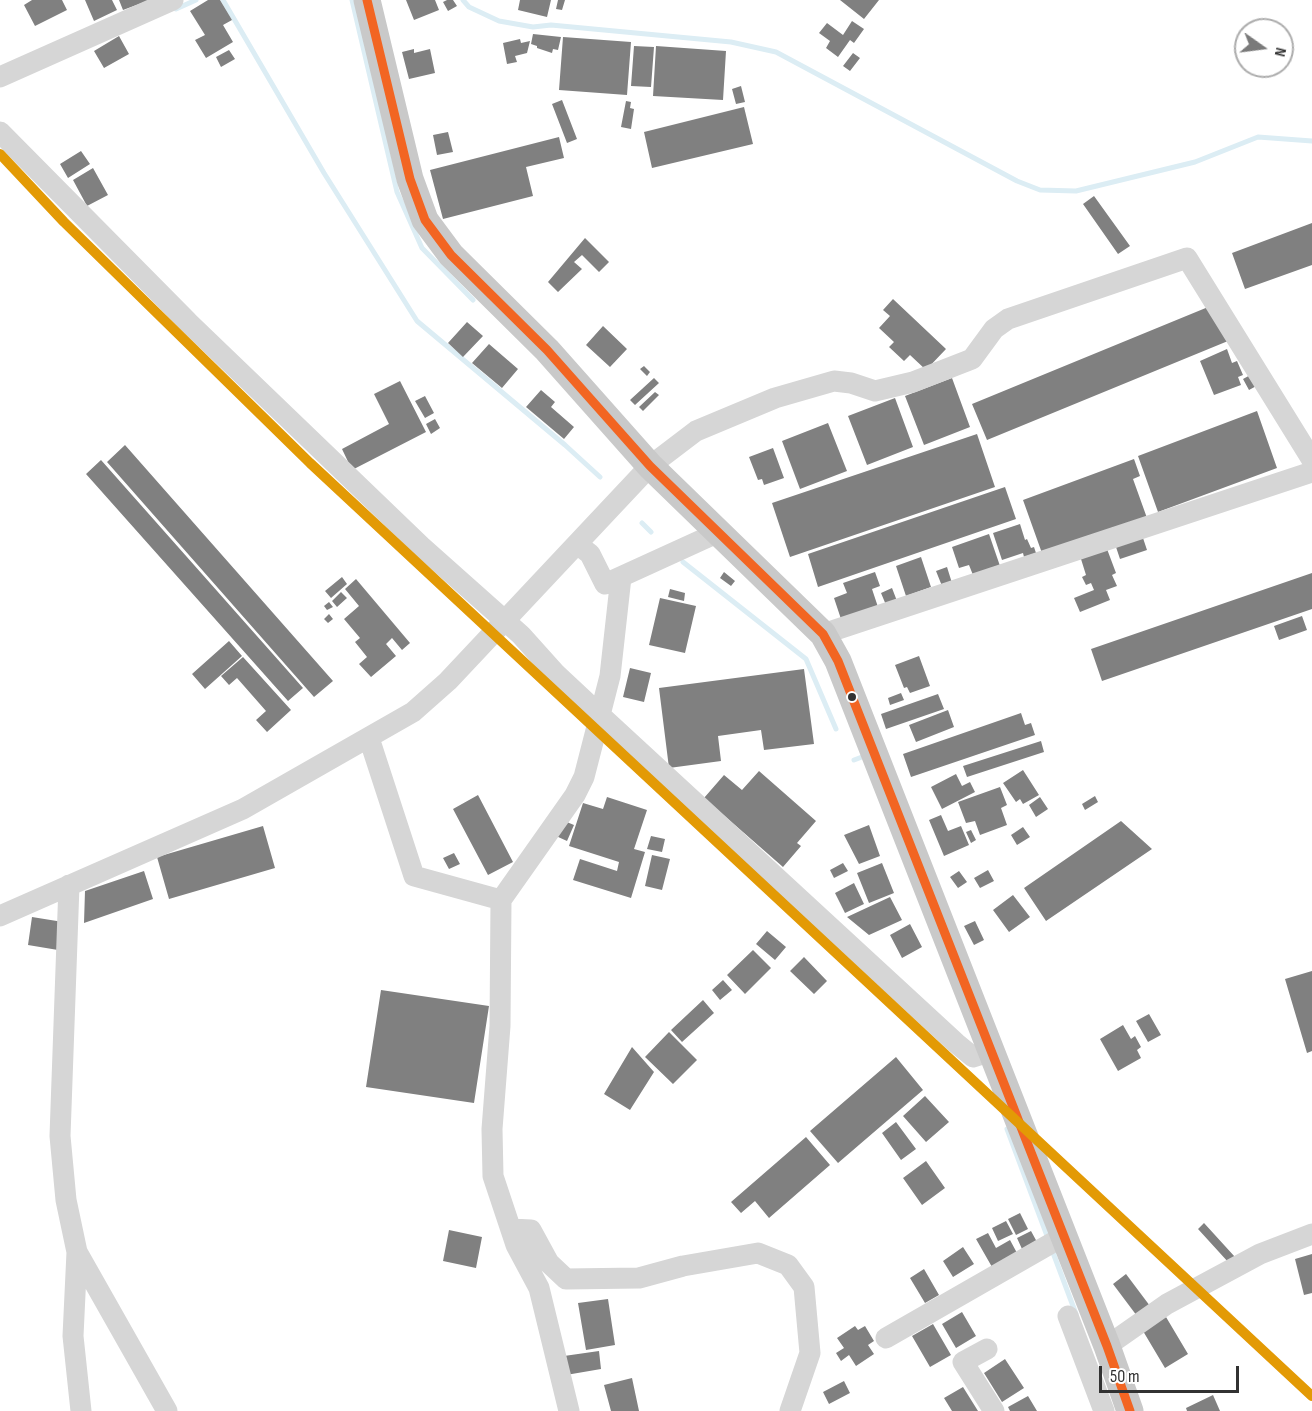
<!DOCTYPE html>
<style>
body{margin:0}
#map{position:relative;width:1312px;height:1411px;overflow:hidden;background:#fff;font-family:"Sofia Sans Condensed",sans-serif}
canvas{display:block}
.north{position:absolute;left:1234px;top:18px;width:60px;height:60px;box-sizing:border-box;background:#fff;border:2px solid #adadad;border-radius:50%;rotate:104deg;font-size:16px;font-weight:700;line-height:24px;text-align:center;color:#323232}
.north::after{content:'';display:block;margin:auto;width:21px;height:27px;background:#7a7a7a;clip-path:polygon(50% 0,100% 100%,50% 72%,0 100%)}
.scale{position:absolute;left:1099px;top:1366px;width:140px;height:27px;box-sizing:border-box;border:3px solid #323232;border-top:0;padding-left:8px;font-size:18px;line-height:21px;white-space:nowrap;color:#323232;-webkit-text-stroke:4px #fff;paint-order:stroke}
</style>
<div id="map">
<canvas width="1312" height="1411"></canvas>
<div class="north">N</div>
<div class="scale">50 m</div>
</div>
<script>
const ctx = document.querySelector('canvas').getContext('2d');
ctx.lineJoin = 'round';
const shape = rows => new Path2D(rows.map(r => 'M' + r).join(''));
function strokePath(path, color, width, dash) { ctx.strokeStyle = color; ctx.lineWidth = width; ctx.lineCap = dash ? 'butt' : 'round'; ctx.setLineDash(dash || []); ctx.stroke(path); }
function paint(path, color) { ctx.fillStyle = color; ctx.fill(path, 'evenodd'); }
const stream = shape([
 [223,0,324,173,417,321,565,445,600,477],
 [352,0,397,192,422,248,473,300],
 [463,0,469,7,499,21,533,27,551,25,731,42,776,52,1017,181,1040,190,1076,191,1195,162,1258,137,1312,141],
 [176,9,196,0],
 [642,523,651,532],
 [683,562,806,659,836,729],
 [854,760,862,757],
 [1007,1129,1049,1241],
 [1052,1250,1076,1314]
]);
const building = shape([
 [32,0,62,0,67,10,35,26,24,5],
 [85,0,112,0,117,10,94,21],
 [119,0,150,0,123,10],
 [208,0,220,0,232,20,223,25,233,42,206,58,195,40,205,35,190,11],
 [406,0,435,0,439,10,414,20],
 [447,0,453,0,457,6,448,11,443,2],
 [520,0,551,0,547,17,518,10],
 [558,0,565,0,562,10,556,9],
 [840,0,879,0,864,19],
 [852,21,864,29,854,43,850,40,838,57,826,48,830,41,819,33,827,23,843,35],
 [533,34,561,37,558,50,553,49,552,53,537,48,537,46,531,44],
 [119,36,129,54,104,68,94,51],
 [563,37,631,42,627,95,559,90],
 [520,39,521,43,530,41,527,53,515,56,517,62,507,64,503,43],
 [634,46,654,47,651,87,631,86],
 [656,46,726,51,723,100,653,96],
 [414,49,414,53,430,49,435,73,409,79,402,52],
 [229,50,235,59,221,67,216,57],
 [853,53,860,58,850,71,843,66],
 [741,86,745,102,736,104,732,89],
 [562,100,577,139,567,143,552,104],
 [626,101,631,102,630,108,634,109,631,129,621,127],
 [744,107,753,144,652,168,644,132],
 [448,132,453,152,437,155,433,135],
 [559,137,564,158,526,167,533,196,443,219,430,170],
 [81,151,90,164,68,178,60,164],
 [93,168,108,195,87,206,73,180],
 [1094,196,1130,246,1118,254,1083,204],
 [1312,223,1312,265,1245,289,1232,253],
 [585,238,609,262,599,272,582,255,574,262,582,269,558,292,548,282],
 [893,299,946,349,926,370,910,355,904,361,889,347,894,342,879,328,890,316,883,310],
 [1213,305,1228,341,987,440,972,404],
 [467,322,483,336,463,357,448,343],
 [603,326,627,349,610,367,586,345],
 [489,344,518,369,502,388,472,363],
 [1227,349,1232,363,1237,361,1243,375,1238,377,1241,385,1214,395,1200,361],
 [644,366,650,372,647,376,640,369],
 [1254,373,1260,384,1249,390,1243,379],
 [654,378,659,383,635,405,630,400],
 [952,378,970,427,924,445,905,396],
 [400,381,426,432,352,470,342,449,389,424,374,394],
 [541,390,555,402,551,407,574,427,564,439,526,407],
 [655,392,659,395,643,411,639,407],
 [425,396,434,413,425,418,415,401],
 [895,398,913,447,867,465,848,416],
 [1257,411,1277,468,1158,512,1138,456],
 [435,419,440,428,431,434,426,424],
 [828,423,847,471,800,489,782,441],
 [977,434,995,487,790,557,772,503],
 [125,445,333,681,314,697,107,462],
 [773,448,784,478,764,485,762,479,758,480,749,457],
 [1134,459,1140,476,1133,479,1147,518,1043,556,1023,500],
 [101,460,303,688,288,701,86,474],
 [1005,487,1016,519,818,587,808,554],
 [1020,524,1025,540,1027,539,1031,548,1034,547,1036,553,1024,557,1023,553,1002,560,993,533],
 [989,534,1000,566,973,575,969,565,959,568,952,547],
 [1142,535,1147,550,1120,559,1115,544],
 [1107,549,1116,573,1112,575,1117,586,1106,590,1110,600,1080,612,1074,598,1094,590,1091,583,1086,585,1082,577,1086,575,1081,559],
 [921,557,931,587,906,596,896,566],
 [947,567,952,583,942,586,936,571],
 [724,572,735,581,731,586,720,578],
 [875,572,880,586,872,589,879,610,842,622,834,598,847,593,843,583],
 [1312,573,1312,609,1102,681,1091,649],
 [342,577,347,584,331,598,325,591],
 [356,579,410,643,402,650,392,638,386,644,396,656,371,677,359,664,367,657,355,642,360,638,344,619,359,606,345,589],
 [892,588,897,601,886,605,881,593],
 [670,589,685,593,684,601,668,597],
 [341,592,347,598,337,607,332,601],
 [660,598,696,606,685,653,649,645],
 [329,602,333,607,327,610,324,606],
 [329,614,333,619,328,623,324,619],
 [1302,616,1307,630,1279,640,1274,626],
 [229,641,242,656,205,689,192,674],
 [919,656,930,686,910,693,907,687,904,688,895,665],
 [243,657,291,710,267,732,256,720,266,711,237,678,229,685,221,676],
 [630,668,651,673,644,702,623,697],
 [804,669,814,744,764,750,761,730,718,736,721,761,669,768,659,688],
 [901,693,904,700,890,705,888,698],
 [938,694,944,709,886,729,881,714],
 [948,710,954,727,916,742,909,725],
 [1021,713,1025,725,1031,723,1035,735,911,777,903,754],
 [1041,741,1044,752,967,777,963,766],
 [1023,770,1039,795,1023,804,1020,799,1016,802,1003,783],
 [759,771,816,821,797,843,801,846,783,867,704,798,724,775,742,790],
 [956,774,962,786,970,782,975,792,942,809,931,787],
 [1000,787,1007,805,1001,808,1007,825,980,835,975,821,966,823,958,802],
 [478,795,513,862,488,875,453,809],
 [1095,796,1098,802,1085,810,1082,804],
 [607,797,647,810,634,849,645,852,631,898,573,880,580,859,617,871,619,862,569,846,583,803,603,809],
 [1040,797,1048,809,1036,817,1029,805],
 [941,815,948,831,961,826,969,845,944,856,929,820],
 [562,820,574,825,567,841,556,836],
 [1121,821,1152,849,1046,921,1024,888],
 [869,825,880,856,859,864,844,835],
 [263,826,275,868,169,899,157,857],
 [1023,827,1030,837,1017,845,1011,835],
 [971,830,976,840,971,843,966,832],
 [651,836,665,839,662,852,647,849],
 [454,853,460,864,449,869,443,858],
 [652,855,670,859,662,890,645,886],
 [843,863,848,871,834,878,830,870],
 [882,863,894,893,869,903,857,873],
 [988,870,994,881,980,888,974,878],
 [144,871,153,899,84,923,85,891],
 [959,871,967,882,958,888,950,877],
 [854,883,864,904,845,913,835,893],
 [1013,895,1030,917,1009,932,993,910],
 [890,897,902,920,869,935,847,917],
 [32,917,63,922,58,950,28,945],
 [975,921,984,940,974,945,964,926],
 [910,924,922,947,902,958,890,935],
 [767,931,786,947,775,960,756,944],
 [753,950,771,968,745,994,727,975],
 [804,957,827,981,814,994,790,971],
 [1312,971,1312,1051,1307,1053,1285,979],
 [723,980,732,990,720,1000,712,990],
 [381,990,489,1006,474,1103,366,1087],
 [703,1000,714,1013,682,1042,671,1030],
 [1149,1014,1161,1035,1148,1042,1136,1021],
 [1123,1025,1131,1039,1135,1036,1141,1047,1137,1050,1141,1058,1118,1071,1100,1039],
 [669,1032,697,1060,673,1084,645,1057],
 [632,1047,654,1072,630,1110,604,1094],
 [896,1057,923,1090,838,1163,810,1131],
 [925,1096,949,1122,926,1142,903,1116],
 [896,1122,916,1149,901,1160,882,1133],
 [806,1137,830,1165,769,1218,755,1201,741,1213,731,1202],
 [926,1161,945,1188,922,1205,903,1178],
 [1020,1213,1028,1229,1016,1235,1008,1219],
 [1006,1221,1013,1234,998,1241,992,1228],
 [1204,1223,1235,1257,1229,1263,1198,1229],
 [449,1230,482,1237,476,1268,443,1261],
 [1031,1231,1037,1242,1022,1249,1017,1238],
 [988,1233,996,1248,1010,1240,1017,1253,992,1267,976,1239],
 [963,1247,974,1264,953,1277,943,1261],
 [1312,1254,1312,1293,1304,1295,1295,1259],
 [924,1269,939,1295,925,1303,910,1278],
 [1126,1274,1153,1310,1140,1320,1113,1284],
 [608,1299,615,1345,586,1350,578,1303],
 [962,1312,976,1336,956,1348,942,1324],
 [1166,1317,1188,1354,1165,1368,1143,1331],
 [933,1324,951,1355,930,1367,912,1336],
 [855,1326,858,1330,865,1326,874,1341,868,1345,874,1354,856,1366,849,1355,841,1361,836,1353,844,1348,837,1338],
 [599,1351,601,1369,566,1375,564,1356],
 [1005,1359,1024,1388,1002,1402,984,1373],
 [632,1378,639,1411,611,1411,604,1385],
 [844,1381,850,1393,829,1404,823,1392],
 [963,1387,978,1411,952,1411,944,1398],
 [1213,1395,1220,1411,1187,1411,1186,1408],
 [1028,1396,1037,1411,1010,1411,1008,1407]
]);
const minor = shape([
 [0,77,173,0],
 [0,132,188,322,421,546,521,635,556,674,601,716,956,1043,973,1057,992,1051],
 [577,544,590,554,605,584,719,532],
 [823,634,1312,472],
 [369,738,414,876,501,900],
 [69,885,60,1136,66,1200,77,1252,167,1411],
 [0,916,243,809,413,712,448,681,650,466,696,431,775,398,834,381,851,383,875,391,913,382,972,359,994,329,1008,319,1187,258,1312,460],
 [511,1229,531,1230,549,1263,566,1279,639,1278,683,1266,758,1253,788,1265,804,1287,810,1353,790,1411],
 [77,1252,73,1336,81,1411],
 [1068,1316,1104,1411],
 [886,1338,1064,1236],
 [1107,1346,1167,1304,1260,1254,1312,1234],
 [987,1349,963,1362,994,1411],
 [569,1411,539,1288,516,1245,493,1176,492,1129,500,1026,501,900,575,795,584,777,610,676,621,577]
]);
const major = shape([
 [367,0,410,179,425,220,451,255,547,350,650,466,823,634,838,661,1107,1346,1130,1411]
]);
const bus1 = shape([
 [367,0,410,179,425,220,451,255,547,350,650,466,823,634,838,661,1107,1346,1130,1411]
]);
const rail1 = shape([
 [0,154,64,222,310,463,1312,1396]
]);
const markers = [
 [852,697,5,"#323232"]
];
strokePath(stream, '#dcedf4', 5);
paint(building, '#808080');
strokePath(minor, '#d6d6d6', 21);
strokePath(major, '#c9c9c9', 27);
strokePath(bus1, '#f26522', 9);
strokePath(rail1, '#e39a05', 10);
for (const [x, y, r, color] of markers) { const dot = new Path2D(); dot.arc(x, y, r, 0, 2 * Math.PI); ctx.fillStyle = color; ctx.fill(dot); strokePath(dot, '#fff', 2); }
</script>
